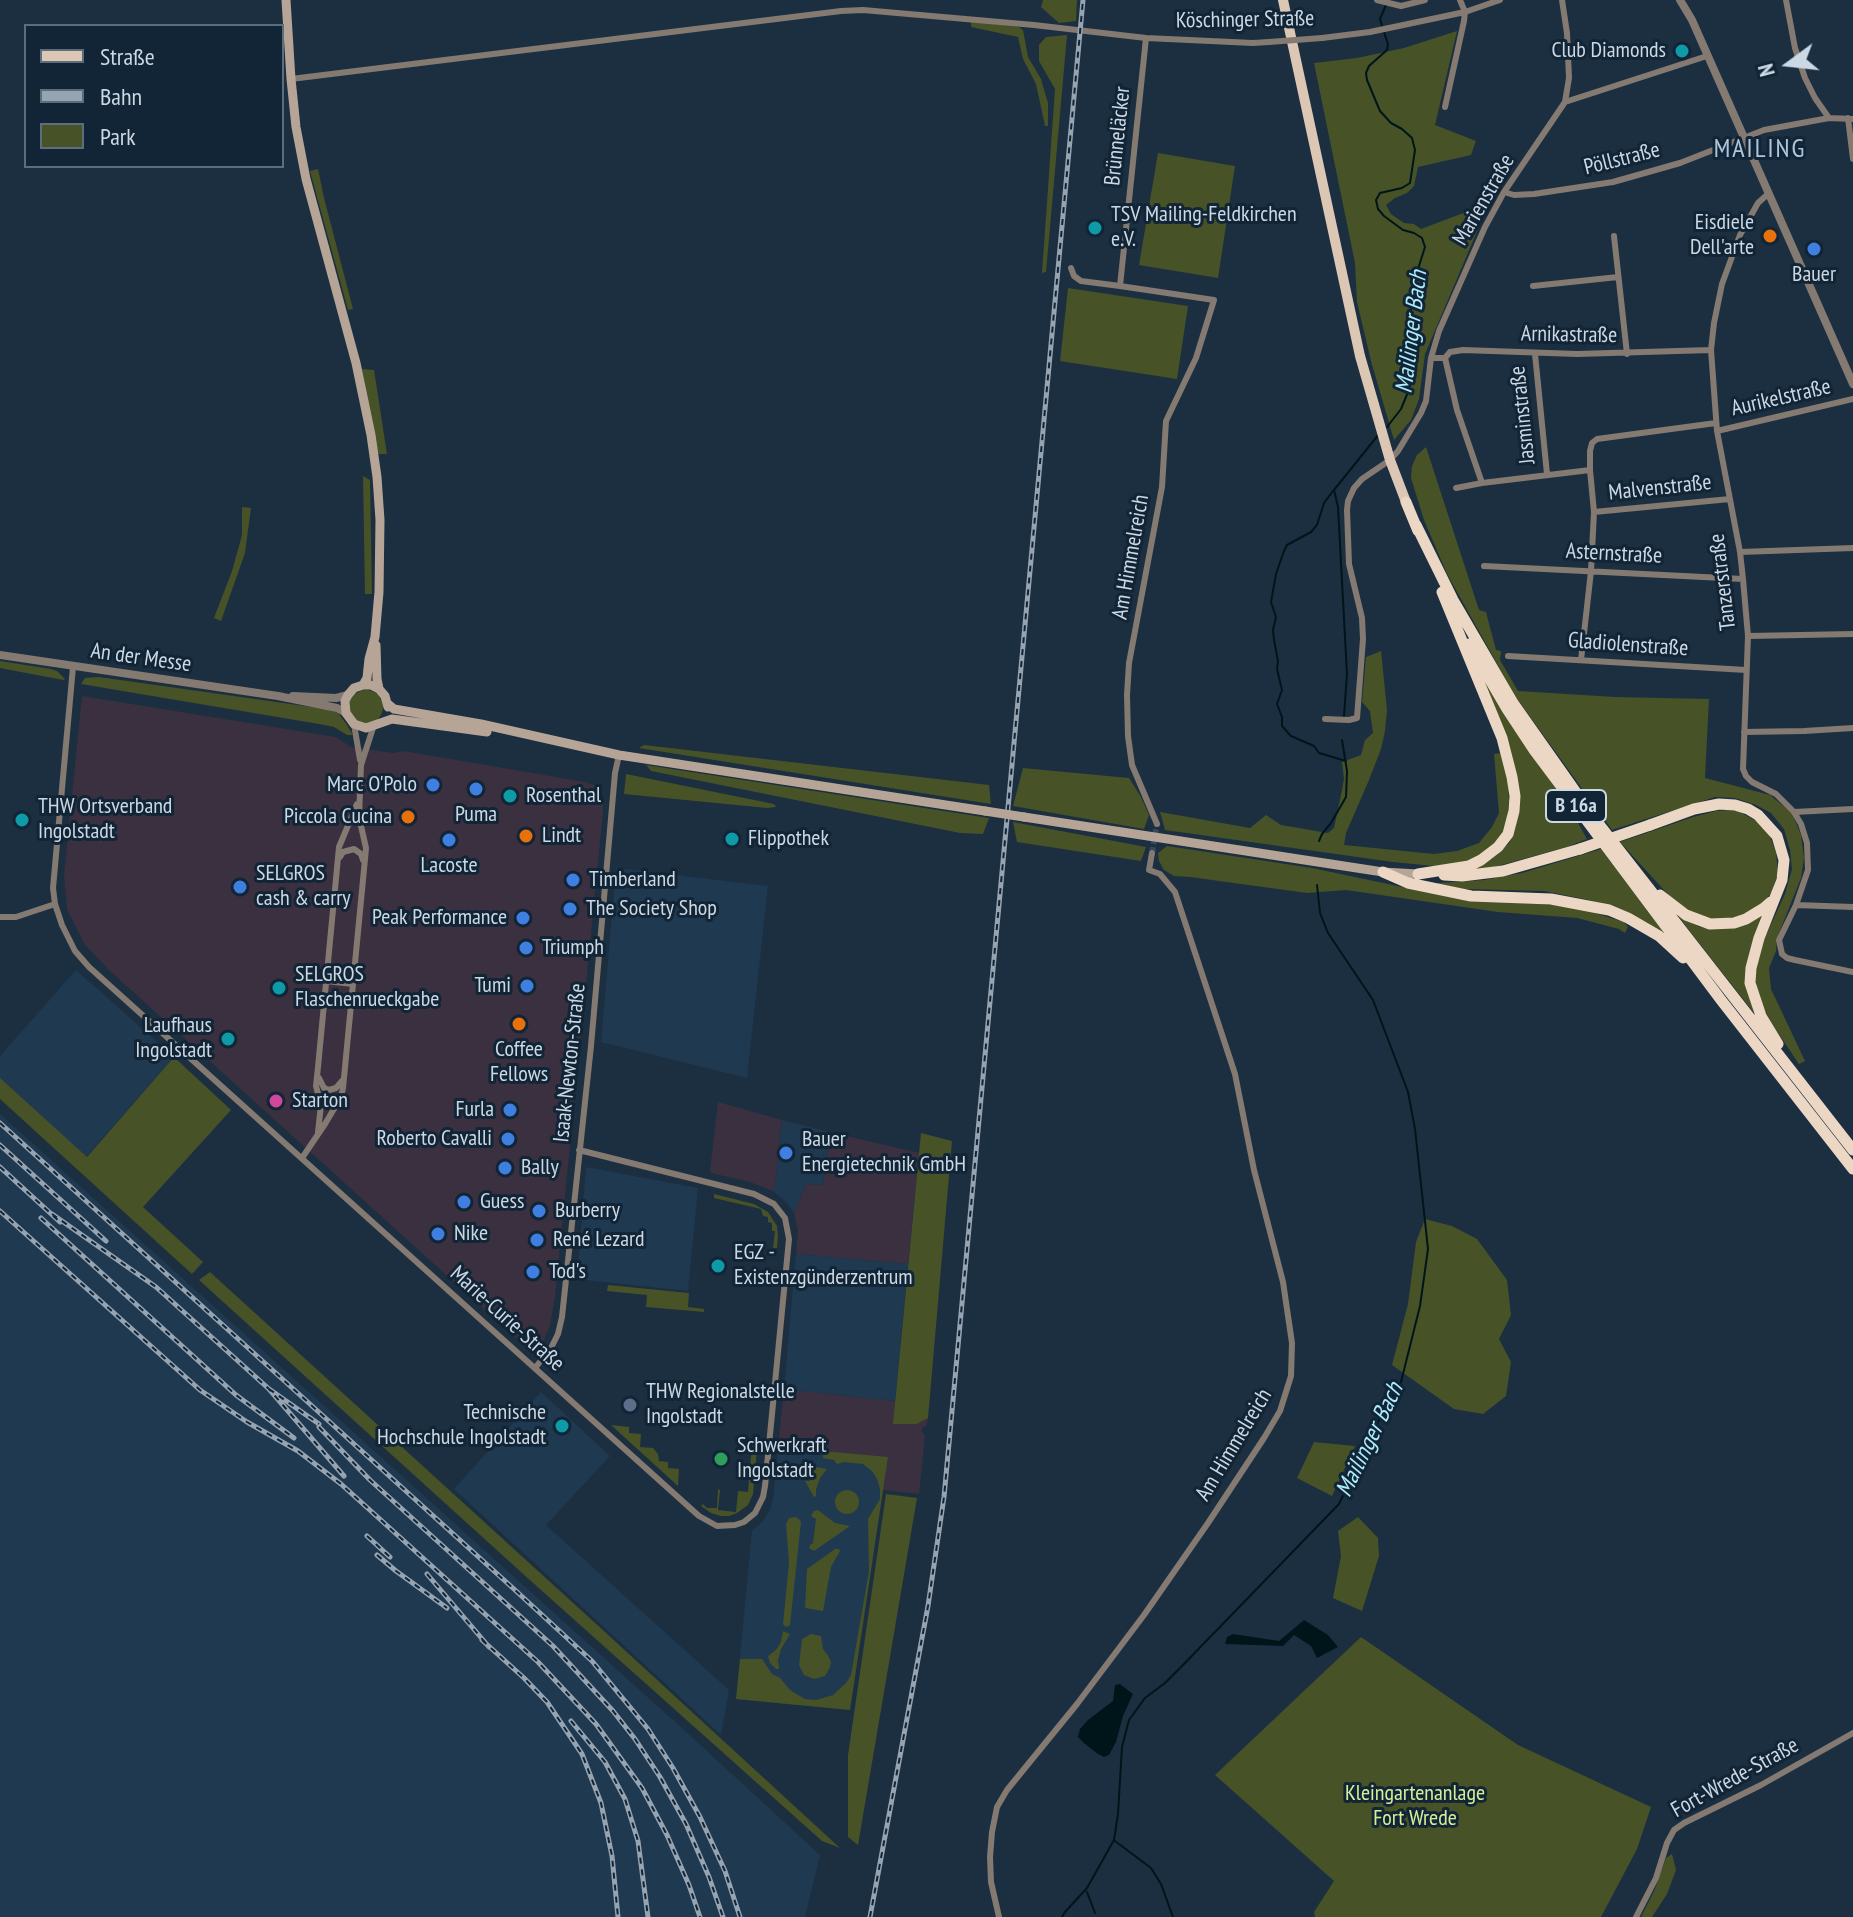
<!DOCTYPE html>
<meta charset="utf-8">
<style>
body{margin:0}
#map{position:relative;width:1853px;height:1917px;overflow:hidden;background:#1b2f41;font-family:"PT Sans Narrow",sans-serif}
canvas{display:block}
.legend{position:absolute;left:24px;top:24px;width:260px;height:144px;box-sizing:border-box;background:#112536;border:2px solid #5c6d7c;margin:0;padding:10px 14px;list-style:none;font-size:24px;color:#ccd8e4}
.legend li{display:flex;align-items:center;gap:16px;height:40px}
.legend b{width:40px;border:2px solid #5c6d7c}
.north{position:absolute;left:1749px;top:24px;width:80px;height:80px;-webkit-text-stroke:6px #112536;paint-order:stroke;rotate:255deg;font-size:22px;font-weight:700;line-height:32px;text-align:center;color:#ccd8e4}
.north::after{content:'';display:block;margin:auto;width:28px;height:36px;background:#ccd8e4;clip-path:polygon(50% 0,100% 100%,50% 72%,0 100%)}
</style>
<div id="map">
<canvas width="1853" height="1917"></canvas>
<ul class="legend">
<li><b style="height:10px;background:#dcc7b4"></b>Straße</li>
<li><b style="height:10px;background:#96a4b2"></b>Bahn</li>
<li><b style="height:22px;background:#475227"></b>Park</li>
</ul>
<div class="north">N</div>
</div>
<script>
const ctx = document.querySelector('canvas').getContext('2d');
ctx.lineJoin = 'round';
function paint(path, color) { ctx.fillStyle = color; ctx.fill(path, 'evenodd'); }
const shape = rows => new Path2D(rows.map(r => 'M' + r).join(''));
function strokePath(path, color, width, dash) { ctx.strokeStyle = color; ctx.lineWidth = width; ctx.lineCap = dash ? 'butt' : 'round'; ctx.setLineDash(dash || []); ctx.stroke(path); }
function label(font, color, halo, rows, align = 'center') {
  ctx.font = font + ' "PT Sans Narrow",sans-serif'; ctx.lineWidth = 6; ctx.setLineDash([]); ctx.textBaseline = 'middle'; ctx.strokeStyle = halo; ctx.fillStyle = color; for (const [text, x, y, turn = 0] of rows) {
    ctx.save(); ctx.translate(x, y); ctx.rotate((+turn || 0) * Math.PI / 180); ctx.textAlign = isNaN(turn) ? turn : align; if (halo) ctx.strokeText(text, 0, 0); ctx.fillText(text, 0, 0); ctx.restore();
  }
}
const commercial = shape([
 [82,696,336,737,351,747,393,753,404,751,585,782,594,785,600,791,603,800,603,812,555,1296,550,1326,544,1340,535,1349,526,1347,110,971,85,945,67,909,64,875],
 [718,1102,782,1120,775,1187,773,1191,750,1182,711,1173,710,1170],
 [830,1132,919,1153,908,1264,796,1254,798,1232,794,1213,806,1184,823,1185],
 [784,1389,895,1401,894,1424,928,1418,927,1425,922,1428,921,1432,925,1435,919,1494,883,1490,778,1447]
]);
const built = shape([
 [616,868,768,886,747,1078,601,1042],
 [76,970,174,1057,86,1157,0,1081,0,1056],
 [0,1114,683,1729,820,1855,805,1917,0,1917],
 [782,1120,830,1132,823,1185,806,1184,794,1213,786,1202,773,1191,775,1187],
 [586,1167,698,1188,688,1291,577,1279],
 [796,1254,908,1264,895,1401,784,1389],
 [541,1392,610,1456,546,1525,729,1690,721,1735,454,1489],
 [778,1447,888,1457,850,1710,736,1699,752,1531,764,1520,770,1509,773,1499]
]);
const green = shape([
 [1043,0,1077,0,1076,21,1059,23,1041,7],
 [971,21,1019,27,1023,30,1028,57,1041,79,1048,103,1048,126,1045,126,1036,84,1023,59,1018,37,971,27],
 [1457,31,1435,125,1476,141,1471,155,1418,167,1414,186,1407,193,1395,198,1386,205,1391,214,1404,223,1414,224,1421,229,1474,209,1487,208,1425,354,1419,399,1411,420,1394,440,1371,361,1357,302,1355,263,1314,63,1357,58,1404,48],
 [1067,35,1046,272,1042,273,1055,89,1039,61,1039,45,1046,37],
 [1158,153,1235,166,1218,278,1139,265],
 [318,169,324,198,353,309,348,310,310,171],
 [1068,288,1188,306,1177,379,1060,361],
 [362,369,374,370,387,454,378,454],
 [1426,447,1479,610,1486,612,1496,650,1501,651,1500,660,1518,691,1615,697,1709,699,1705,778,1770,795,1792,813,1801,835,1804,858,1801,878,1777,938,1776,951,1769,968,1771,989,1805,1061,1799,1064,1774,1027,1761,1004,1756,986,1755,967,1760,948,1785,894,1792,869,1790,850,1784,829,1771,813,1756,805,1735,798,1715,797,1612,830,1515,696,1447,574,1424,520,1411,478,1412,466,1417,455],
 [363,476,370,480,372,594,365,594],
 [242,507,251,508,245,553,221,621,214,618,232,571,242,535],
 [1381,651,1387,710,1385,731,1381,749,1369,780,1346,833,1344,845,1434,854,1457,851,1479,843,1492,827,1499,813,1494,754,1502,753,1508,779,1509,801,1507,824,1498,841,1483,856,1461,864,1434,866,1393,862,1165,830,1160,812,1250,828,1266,815,1281,825,1328,833,1334,828,1341,795,1344,779,1342,762,1361,755,1365,740,1373,733,1370,711,1362,702,1366,657],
 [0,661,51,669,57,671,65,679,64,680,58,679,0,668],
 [1478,670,1505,713,1573,814,1587,839,1567,847,1494,867,1473,870,1497,855,1509,843,1515,829,1518,808],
 [99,677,326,709,338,713,347,725,353,735,347,735,334,727,319,724,81,684,85,678],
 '349 707a17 17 0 1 1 34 0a17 17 0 1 1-34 0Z',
 [644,745,989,785,991,804,639,748],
 [646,765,989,818,983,834,960,833,651,771],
 [1023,768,1129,778,1141,797,1149,815,1144,829,1013,806],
 [626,774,774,804,776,807,767,808,624,794],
 [1728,810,1738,811,1758,822,1769,833,1776,853,1778,873,1771,893,1764,902,1745,915,1718,921,1689,912,1674,901,1620,842,1693,817,1716,811],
 [1013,822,1146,847,1141,861,1017,842],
 [1167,846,1312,868,1450,897,1488,901,1572,906,1624,922,1628,927,1625,933,1619,929,1577,918,1498,912,1346,890,1307,893,1190,877,1174,876,1164,870,1159,861,1158,853],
 [1601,849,1663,931,1661,932,1601,903,1584,899,1544,891,1464,889,1439,886,1438,883,1484,880,1522,873],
 [1764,914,1749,955,1746,971,1747,987,1754,1013,1678,916,1700,927,1714,929,1748,924],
 [174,1057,231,1110,143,1207,203,1262,192,1274,0,1099,0,1078,87,1157],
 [921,1133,952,1141,928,1418,917,1424,893,1424],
 [714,1194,754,1204,768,1212,777,1226,778,1237,777,1248,773,1248,775,1231,772,1231,772,1223,768,1222,768,1217,763,1216,761,1209,714,1198],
 [1425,1219,1452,1226,1477,1239,1507,1280,1511,1315,1499,1339,1511,1362,1506,1396,1483,1414,1454,1409,1392,1365,1408,1304,1416,1242],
 [210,1272,605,1632,840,1848,822,1841,532,1582,199,1280],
 [608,1285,689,1293,688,1307,704,1309,704,1312,646,1307,647,1295,607,1291],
 [611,1425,629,1427,629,1433,641,1434,640,1447,653,1448,658,1454,659,1461,668,1462,668,1468,679,1469,678,1486],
 [1314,1442,1355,1446,1332,1496,1297,1478],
 [752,1445,757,1449,753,1494,748,1505,737,1513,729,1516,721,1516,711,1513,701,1506,703,1504,707,1508,717,1508,718,1489,720,1490,718,1510,736,1512,738,1491,748,1492],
 [823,1451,888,1457,850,1710,736,1699,740,1659,762,1659,772,1674,780,1678,790,1690,805,1699,816,1700,833,1695,846,1683,851,1675,869,1571,868,1519,880,1499,880,1489,877,1479,872,1471,863,1464,844,1462,837,1464,834,1460,823,1458],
 [811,1466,827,1469,820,1478,816,1490,816,1496,814,1497,805,1481,810,1481],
 '835 1502a12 12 0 1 1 24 0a12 12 0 1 1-24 0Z',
 [886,1494,917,1498,858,1845,848,1837,848,1755],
 [818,1510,835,1523,850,1526,814,1551,809,1548,810,1545,813,1543,816,1519,811,1516,814,1511],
 [796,1517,800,1520,801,1522,790,1625,786,1627,783,1624,789,1563,786,1524,789,1518],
 [1358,1517,1378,1538,1379,1556,1362,1611,1333,1598,1341,1556,1338,1531],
 [835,1549,839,1549,840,1551,831,1567,823,1611,805,1608,807,1569],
 [783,1631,790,1634,781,1649,778,1660,779,1669,776,1669,770,1663,768,1656,776,1650,781,1642],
 [811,1634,821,1636,823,1649,829,1657,831,1662,830,1667,825,1676,814,1679,804,1675,799,1665,802,1639],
 [1361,1637,1518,1745,1651,1807,1637,1849,1601,1917,1315,1917,1314,1912,1334,1881,1215,1775],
 [1672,1854,1676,1870,1667,1894,1652,1917,1641,1917,1655,1889,1666,1858]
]);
const water = shape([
 [1304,1620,1328,1635,1338,1647,1317,1658,1311,1646,1294,1635,1283,1646,1225,1644,1227,1637,1233,1634,1279,1641],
 [1120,1684,1133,1694,1123,1716,1116,1742,1109,1755,1104,1757,1098,1754,1084,1743,1078,1737,1080,1729,1088,1720,1113,1701,1115,1685]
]);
const stream = shape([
 [1382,26,1380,19,1386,5],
 [1384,32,1388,44,1387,50,1369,66,1366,73,1367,80,1380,111,1391,123,1402,129,1412,138,1415,150,1410,183,1402,188,1380,193,1376,200,1378,209,1384,216,1403,230,1414,233,1422,238,1425,247,1413,285,1410,318,1405,346,1408,376,1408,392,1401,409,1387,427],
 [1333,491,1324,503,1317,525,1311,532,1287,545,1284,551,1276,574,1271,602,1276,617,1273,630,1274,640,1278,661,1277,669,1282,690,1277,704,1282,717,1282,726,1291,736,1314,746,1319,753,1346,761],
 [1344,716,1347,674,1338,507,1334,490,1379,434],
 [1319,841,1322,834,1331,823,1346,797,1347,771,1342,740],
 [1115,1841,1151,1868,1161,1884,1173,1917],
 [1087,1892,1095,1913],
 [1062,1917,1065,1912,1087,1888,1114,1840,1118,1814,1122,1747,1129,1720,1145,1698,1165,1683,1183,1665,1339,1504,1380,1418,1401,1382,1420,1306,1428,1249,1415,1129,1408,1092,1373,1000,1328,933,1320,913,1317,885]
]);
const minorTunnel = shape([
 [1152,853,1157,824]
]);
const minor = shape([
 [1377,0,1401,6,1425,0],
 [1786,0,1795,48,1805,78,1815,98,1829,118],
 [1146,38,1120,286,1214,300,1196,358,1166,421,1162,487,1129,663,1127,695,1128,736,1132,765,1157,824],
 [1322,38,1370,32,1465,12,1500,0],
 [291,79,841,11,863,10,1034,25,1146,38,1253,43,1269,42],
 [1565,102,1707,56],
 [1445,107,1464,21,1465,12,1460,0],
 [1848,118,1853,159],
 [1504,192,1514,195,1534,194,1613,182,1680,163,1764,130,1829,118,1853,119],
 [1769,193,1758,203,1740,235,1722,284,1714,323,1711,350,1717,431,1740,552,1743,579,1748,636,1743,769,1746,776,1752,782,1776,794,1794,812,1801,824,1807,843,1808,870,1796,905,1779,940,1782,954,1787,958,1795,960,1853,972],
 [1614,236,1627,354],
 [1071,268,1074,276,1081,281,1120,286],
 [1533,286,1618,277],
 [1535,354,1547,474],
 [1431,358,1445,358,1450,352,1463,350,1577,354,1711,350],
 [1445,358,1457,410,1482,483],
 [1717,431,1853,399],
 [1456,488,1482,483,1590,470,1590,451,1592,443,1597,439,1716,423],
 [1594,512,1730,499],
 [1740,552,1853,548],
 [1484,566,1743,579],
 [1748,636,1853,634],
 [1508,656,1746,670],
 [1581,660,1591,571,1594,512,1590,470],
 [73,667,53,888,55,904,62,925,75,951,89,967,699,1516,717,1526,735,1525,744,1522,755,1513,763,1497,765,1486,789,1239,785,1218,774,1204,754,1194,579,1150],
 [1325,719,1349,720,1357,718,1363,639,1362,618,1349,564,1347,510,1348,501,1354,488,1362,479,1390,460,1398,451,1421,413,1426,401,1431,358,1439,331,1485,227,1504,192,1565,102,1569,78,1567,33,1562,0],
 [354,724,360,760],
 [1744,732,1804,731,1853,728],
 [1794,812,1853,809],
 [340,857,343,852,354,849,361,854,363,860],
 [1796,905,1853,907],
 [0,917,16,917,55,904],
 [326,981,353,984],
 [319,1078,324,1088,329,1090,336,1088,342,1081],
 [318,1132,321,1105,316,1086,318,1067,339,847,357,804],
 [302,1158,325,1124,341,1097,343,1088,365,859,366,848,359,817,361,765,373,728],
 [535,1368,551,1348,558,1334,562,1317,591,1046,615,773,619,755],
 [999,1917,991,1882,990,1857,992,1832,997,1807,1007,1790,1077,1704,1144,1615,1208,1523,1264,1438,1280,1411,1291,1376,1292,1343,1283,1282,1254,1170,1235,1074,1175,892,1160,874,1149,870,1152,853],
 [1636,1917,1656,1878,1667,1843,1674,1830,1684,1823,1761,1785,1853,1733]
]);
const tertiary = shape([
 [1680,0,1692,20,1853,384],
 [0,655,278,696,337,708,346,713],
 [293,696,336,698,348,695]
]);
const secondary = shape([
 [286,0,291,79,296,127,306,179,356,363,371,435,377,477,380,520,379,592,375,637,369,659,367,678,363,685],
 [376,645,377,679,379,689,385,696,388,707],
 [379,689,371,685,363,685,354,688,348,695,345,701,346,713,354,724,366,728,392,719,487,732],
 [388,704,394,709,481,724,619,755,985,811],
 [1024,817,1383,872,1418,874]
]);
const primary = shape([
 [1283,0,1360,356,1390,460,1406,502]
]);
const trunk = shape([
 [1406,502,1418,531],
 [1416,525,1453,600,1513,703,1594,818,1853,1150],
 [1469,644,1507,709,1534,750,1721,1000,1853,1169],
 [1650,825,1694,809,1719,804,1735,805,1748,809,1758,815,1777,836,1784,860,1782,880,1759,938,1751,968,1750,983,1761,1016,1778,1044],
 [1383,872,1408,883,1471,896,1551,899,1609,910,1628,918,1659,936,1683,958],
 [1418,874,1469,866,1481,860,1498,847,1508,834,1514,811,1515,796,1512,777,1502,738,1442,592],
 [1444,875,1462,876,1503,871,1580,849],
 [1660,895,1686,915,1710,924,1734,923,1746,919,1764,908,1771,902]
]);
const rail = shape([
 [0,1123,515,1590,592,1661,648,1729,673,1768,700,1817,725,1871,740,1917],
 [0,1145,106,1241],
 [0,1167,60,1222],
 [0,1211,200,1390,247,1422,298,1451,341,1484,538,1662,596,1724,642,1788,667,1835,689,1885,700,1917],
 [52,1214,156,1287,269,1389,344,1476],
 [41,1218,236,1395,294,1438],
 [269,1389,319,1424],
 [319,1427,370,1480,553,1646,613,1711,635,1739,660,1777,686,1824,709,1877,723,1917],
 [367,1536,390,1557],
 [377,1555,396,1571,447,1608],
 [427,1574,489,1647],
 [482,1640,524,1678,547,1702,582,1754,601,1803,612,1856,618,1917],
 [571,1721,605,1762,625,1799,638,1841,648,1917],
 [870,1917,928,1606,944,1497,1083,0]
]);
const minorBridge = shape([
 [1269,42,1322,38]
]);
const secondaryBridge = shape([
 [985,811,1024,817]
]);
const trunkBridge = shape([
 [1580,849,1650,825]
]);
const markers = [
 [1682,51,8,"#0f9aa8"],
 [1095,228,8,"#0f9aa8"],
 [1770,236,8,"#e8710a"],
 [1814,249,8,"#3f7fe0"],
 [433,785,8,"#3f7fe0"],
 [476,789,8,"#3f7fe0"],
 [510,796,8,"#0f9aa8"],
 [408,817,8,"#e8710a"],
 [22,820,8,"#0f9aa8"],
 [526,836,8,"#e8710a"],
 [732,839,8,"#0f9aa8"],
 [449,840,8,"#3f7fe0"],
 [573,880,8,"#3f7fe0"],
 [240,887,8,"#3f7fe0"],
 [570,909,8,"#3f7fe0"],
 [523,918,8,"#3f7fe0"],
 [526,948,8,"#3f7fe0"],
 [527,986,8,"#3f7fe0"],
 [279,988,8,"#0f9aa8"],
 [519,1024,8,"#e8710a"],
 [228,1039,8,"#0f9aa8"],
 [276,1101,8,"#d1479c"],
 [510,1110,8,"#3f7fe0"],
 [508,1139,8,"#3f7fe0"],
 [786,1153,8,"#3f7fe0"],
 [505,1168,8,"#3f7fe0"],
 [464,1202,8,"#3f7fe0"],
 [539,1211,8,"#3f7fe0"],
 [438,1234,8,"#3f7fe0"],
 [537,1240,8,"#3f7fe0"],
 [718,1266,8,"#0f9aa8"],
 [533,1272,8,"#3f7fe0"],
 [630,1405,8,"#5c6f8a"],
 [562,1426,8,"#0f9aa8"],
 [721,1459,8,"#2e9e5b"]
];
const shields = [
 [1576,806,60]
];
const shieldNames = [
 ["B 16a",1576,806]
];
const streetNames = [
 ["Köschinger Straße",1245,20,-1],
 ["Brünneläcker",1118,136,-84],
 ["Pöllstraße",1622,159,-14],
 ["Marienstraße",1484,200,-60],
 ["Arnikastraße",1569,335,1],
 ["Aurikelstraße",1781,398,-13],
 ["Jasminstraße",1523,415,-96],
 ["Malvenstraße",1660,488,-6],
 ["Asternstraße",1614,554,3],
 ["Am Himmelreich",1131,557,-80],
 ["Tanzerstraße",1723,582,-97],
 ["Gladiolenstraße",1628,645,4],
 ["An der Messe",141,658,8],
 ["Isaak-Newton-Straße",570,1063,-84],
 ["Marie-Curie-Straße",507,1319,42],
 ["Am Himmelreich",1234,1445,-59],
 ["Fort-Wrede-Straße",1735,1778,-29]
];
const poiNames = [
 ["Club Diamonds",1666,51,"right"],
 ["TSV Mailing-Feldkirchen",1111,215],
 ["e.V.",1111,240],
 ["Eisdiele",1754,223,"right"],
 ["Dell'arte",1754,248,"right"],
 ["Bauer",1814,275,"center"],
 ["Marc O'Polo",417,785,"right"],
 ["Rosenthal",526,796],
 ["THW Ortsverband",38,807],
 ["Ingolstadt",38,832],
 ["Puma",476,815,"center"],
 ["Piccola Cucina",392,817,"right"],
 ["Lindt",542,836],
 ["Flippothek",748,839],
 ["Lacoste",449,866,"center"],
 ["SELGROS",256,874],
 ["cash & carry",256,899],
 ["Timberland",589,880],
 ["The Society Shop",586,909],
 ["Peak Performance",507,918,"right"],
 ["Triumph",542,948],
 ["SELGROS",295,975],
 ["Flaschenrueckgabe",295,1000],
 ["Tumi",511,986,"right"],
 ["Laufhaus",212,1026,"right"],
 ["Ingolstadt",212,1051,"right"],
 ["Coffee",519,1050,"center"],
 ["Fellows",519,1075,"center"],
 ["Starton",292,1101],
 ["Furla",494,1110,"right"],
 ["Roberto Cavalli",492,1139,"right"],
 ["Bauer",802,1140],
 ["Energietechnik GmbH",802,1165],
 ["Bally",521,1168],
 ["Guess",480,1202],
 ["Burberry",555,1211],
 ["Nike",454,1234],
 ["René Lezard",553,1240],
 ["EGZ -",734,1253],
 ["Existenzgünderzentrum",734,1278],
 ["Tod's",549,1272],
 ["THW Regionalstelle",646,1392],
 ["Ingolstadt",646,1417],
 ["Technische",546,1413,"right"],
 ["Hochschule Ingolstadt",546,1438,"right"],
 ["Schwerkraft",737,1446],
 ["Ingolstadt",737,1471]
];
const parkNames = [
 ["Kleingartenanlage",1415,1794],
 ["Fort Wrede",1415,1819]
];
const waterNames = [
 ["Mailinger Bach",1412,332,-83],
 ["Mailinger Bach",1370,1440,-64]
];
const quarterNames = [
 ["MAILING",1760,150]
];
paint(commercial, '#3b303f');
paint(built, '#1f3950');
paint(green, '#475227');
paint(water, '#00151a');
strokePath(stream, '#00151a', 2);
strokePath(minorTunnel, '#364859', 6, [6, 3]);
strokePath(minor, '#847a71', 6);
strokePath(tertiary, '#847a71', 8);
strokePath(secondary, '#b6a597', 9);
strokePath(primary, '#dcc7b4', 10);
strokePath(trunk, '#ecd6c4', 11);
strokePath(rail, '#96a4b2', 5);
strokePath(rail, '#112536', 2, [6]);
strokePath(minorBridge, '#847a71', 6);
strokePath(secondaryBridge, '#b6a597', 9);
strokePath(trunkBridge, '#ecd6c4', 11);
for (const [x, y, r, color] of markers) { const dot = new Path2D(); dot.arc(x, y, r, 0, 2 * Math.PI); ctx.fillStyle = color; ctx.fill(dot); strokePath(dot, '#112536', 3); }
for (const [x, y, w] of shields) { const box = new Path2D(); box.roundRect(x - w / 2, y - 16, w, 32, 6); ctx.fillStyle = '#112536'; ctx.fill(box); strokePath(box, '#ccd8e4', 2); }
label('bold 20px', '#ccd8e4', null, shieldNames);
label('22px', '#ccd8e4', '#112536', streetNames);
label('22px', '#ccd8e4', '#112536', poiNames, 'left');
label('22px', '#d6ee98', '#112536', parkNames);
label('italic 24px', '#acecfc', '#112536', waterNames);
ctx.letterSpacing = '2px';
label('26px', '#aec6dd', '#112536', quarterNames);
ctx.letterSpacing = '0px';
</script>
